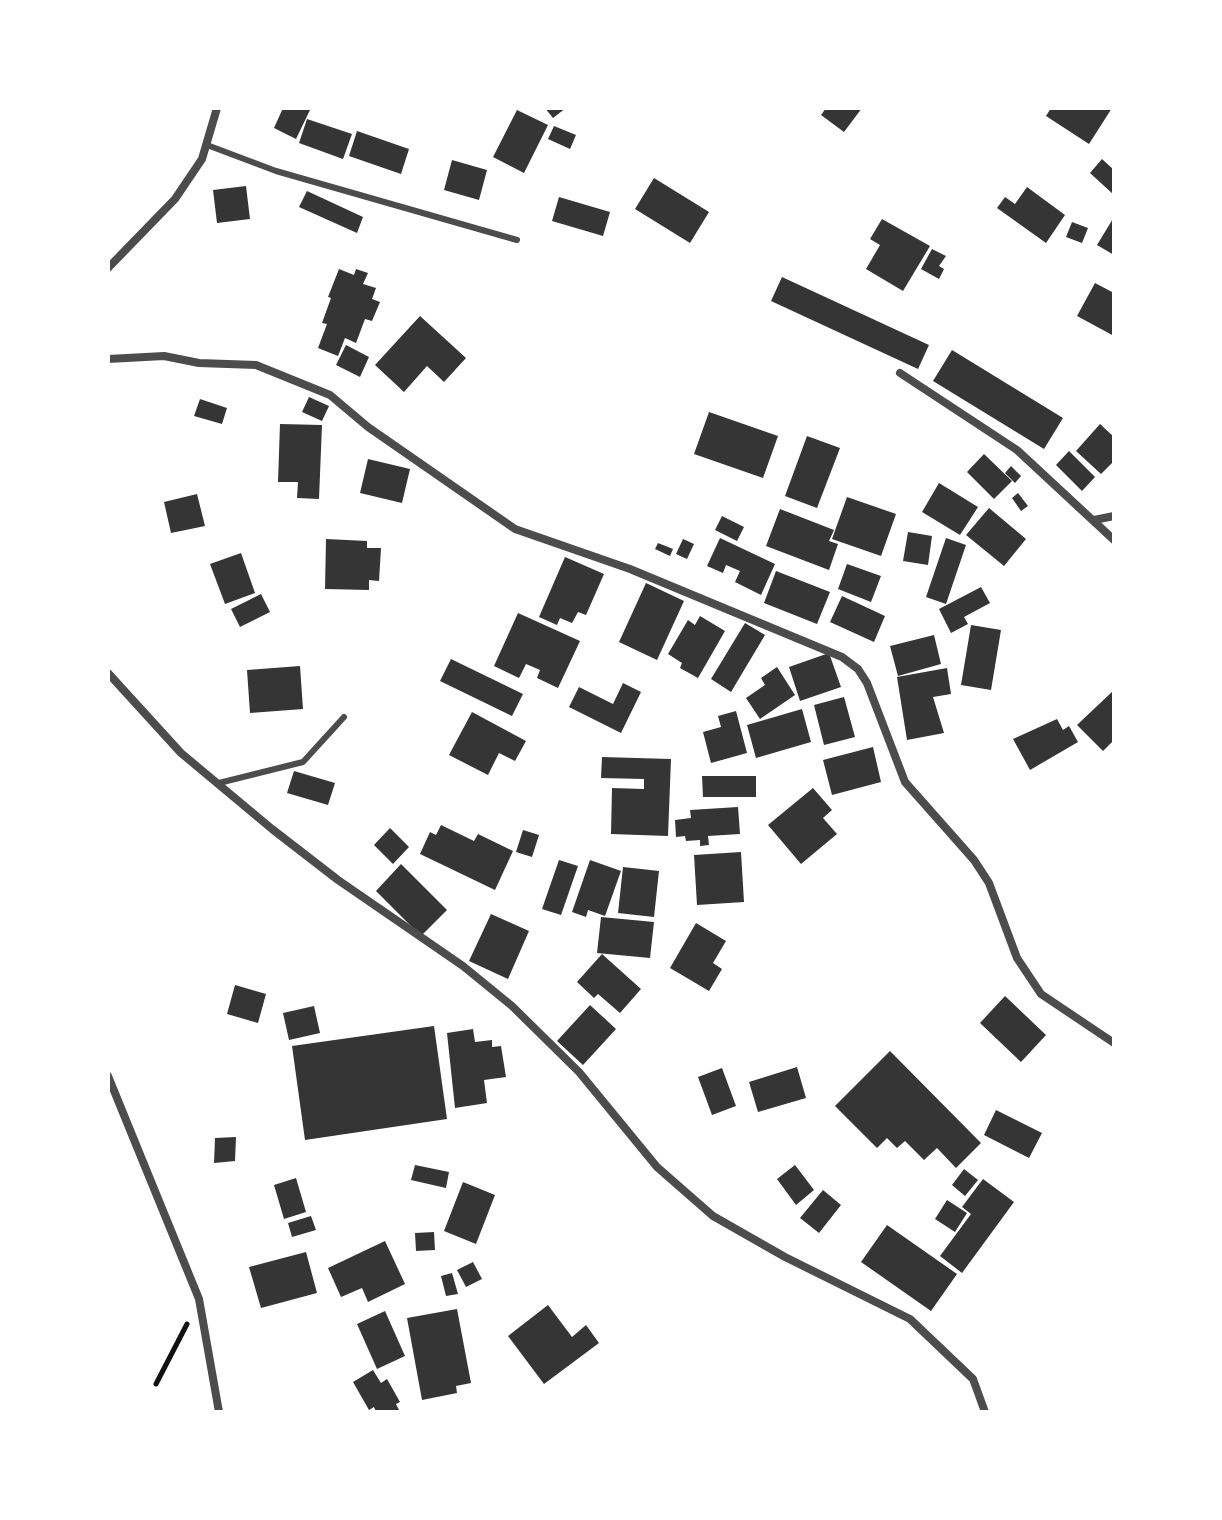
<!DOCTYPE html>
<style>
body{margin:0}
#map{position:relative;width:1222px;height:1520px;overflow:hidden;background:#fff;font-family:Manrope,sans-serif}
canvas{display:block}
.frame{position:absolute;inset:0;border:110px solid #fff;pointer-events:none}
</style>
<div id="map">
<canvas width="1222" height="1520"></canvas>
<div class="frame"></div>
</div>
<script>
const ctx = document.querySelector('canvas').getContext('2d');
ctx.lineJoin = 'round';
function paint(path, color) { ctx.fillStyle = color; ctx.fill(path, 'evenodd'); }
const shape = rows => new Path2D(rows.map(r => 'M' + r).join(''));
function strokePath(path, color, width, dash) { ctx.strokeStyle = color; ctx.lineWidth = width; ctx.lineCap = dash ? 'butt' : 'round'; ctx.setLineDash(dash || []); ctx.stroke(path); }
const building = shape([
 [283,108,310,110,296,139,274,128],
 [545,108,566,108,553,118],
 [826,108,862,108,844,132,821,115],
 [1051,108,1112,108,1089,144,1046,116],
 [517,110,548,125,524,173,493,157],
 [307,119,352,134,343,159,299,143],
 [554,126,576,135,570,149,548,139],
 [357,131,409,149,401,174,349,156],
 [1102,159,1114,170,1114,195,1090,173],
 [452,160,487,170,479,200,444,190],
 [654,178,709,212,690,243,635,209],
 [246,186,250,219,217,223,213,190],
 [1027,187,1065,215,1046,243,997,208,1005,197,1015,204],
 [307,191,363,217,357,233,299,207],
 [559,197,610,212,603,236,552,221],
 [1114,217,1114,255,1097,245],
 [882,219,930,246,903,291,866,269,880,245,870,239],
 [1072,222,1088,228,1082,243,1066,237],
 [932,249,946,256,939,266,944,269,939,279,921,269],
 [339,269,354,275,356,269,368,273,363,284,376,288,372,299,380,302,372,321,365,319,356,343,345,338,338,356,318,348,327,324,322,323,331,298,328,297],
 [782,277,929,345,918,369,771,301],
 [1095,283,1114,293,1114,336,1077,316],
 [420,316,466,358,444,382,427,366,404,392,375,365],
 [346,345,369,357,360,377,336,365],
 [952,350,1063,418,1044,449,933,381],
 [309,397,329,406,322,421,302,412],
 [200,399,227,408,222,424,194,416],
 [709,412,778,436,763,478,694,454],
 [280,424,322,425,319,499,297,498,298,482,278,482],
 [1100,424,1114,437,1114,461,1101,474,1076,451],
 [807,436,840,448,817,508,785,496],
 [1069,451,1095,477,1082,491,1056,465],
 [984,454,1012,481,994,499,967,472],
 [368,459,410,469,402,503,360,493],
 [1011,466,1021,476,1015,483,1005,473],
 [939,483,978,507,960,535,922,512],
 [1018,493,1028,506,1021,511,1012,498],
 [197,494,205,526,171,533,164,502],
 [847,497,896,514,881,556,832,539],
 [989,508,1026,539,1004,566,966,535],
 [780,509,834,530,829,541,838,544,829,570,766,546],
 [722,516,744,527,737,541,715,530],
 [908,532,932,536,928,565,903,561],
 [720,538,775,564,761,595,735,582,740,571,726,565,723,573,707,566],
 [946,538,966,545,946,604,926,597],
 [326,539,367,541,367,548,381,548,379,581,369,580,369,590,325,589],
 [683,539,694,544,687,559,676,554],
 [658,543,673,549,670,556,655,549],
 [241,553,255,593,225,604,210,564],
 [565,557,604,574,586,615,578,612,572,623,560,618,557,625,539,617],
 [847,564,881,576,871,602,838,589],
 [776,571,830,592,817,624,764,603],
 [646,583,684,601,657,660,619,642],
 [981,587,990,603,964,617,968,624,951,633,939,609],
 [261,594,270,612,240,627,231,609],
 [842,596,885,616,874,642,830,622],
 [518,613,580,641,558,688,537,678,540,670,526,664,519,678,494,666],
 [700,616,725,631,698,678,680,668,682,663,668,654,688,620,695,625],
 [745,623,765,635,731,692,711,679],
 [971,625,1001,630,991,690,961,685],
 [934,635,941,664,898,676,890,646],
 [829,653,841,687,800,701,789,667],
 [451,659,523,694,512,716,440,681],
 [300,666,303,709,250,713,247,670],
 [777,667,795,695,760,719,746,698,765,685,761,678],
 [947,668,951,694,933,697,944,733,907,740,897,677],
 [623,683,641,692,621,733,569,707,579,687,613,704],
 [1114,690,1114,740,1103,751,1077,725],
 [844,697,855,737,824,745,814,705],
 [802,709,811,742,756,758,747,725],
 [736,711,747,753,711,763,703,732,721,727,718,716],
 [472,712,526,741,515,761,499,753,488,775,449,755],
 [1057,719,1063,730,1069,726,1078,742,1030,770,1013,739],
 [873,747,881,782,832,795,823,760],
 [602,757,671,759,668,836,611,834,612,788,644,789,644,779,601,778],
 [294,771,335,783,328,805,287,793],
 [702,776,756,776,756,797,703,797],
 [813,788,832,810,823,818,837,834,801,864,768,825],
 [738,807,740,834,708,836,709,845,700,846,700,840,686,841,685,836,676,837,675,820,691,818,690,810],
 [441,825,474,841,478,834,513,851,495,890,420,854,430,832,436,835],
 [390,828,409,847,393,864,374,845],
 [523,830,539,835,532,857,516,852],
 [741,852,744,902,697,905,694,855],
 [559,860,578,866,561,915,542,909],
 [590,860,621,871,605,916,588,910,586,917,572,912],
 [401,864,447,910,421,936,376,891],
 [623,867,659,871,654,917,618,913],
 [491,914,529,931,508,979,469,961],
 [601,917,654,922,650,958,597,953],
 [696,923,726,941,713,963,722,969,709,991,670,968],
 [602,954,641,989,620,1013,598,994,594,998,577,982],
 [235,985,266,994,258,1023,227,1014],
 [1005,996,1046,1035,1021,1062,980,1023],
 [590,1005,616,1029,583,1065,557,1041],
 [314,1006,320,1033,289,1040,283,1013],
 [434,1026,447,1119,305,1140,292,1046],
 [473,1029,475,1042,492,1040,492,1047,501,1046,506,1077,484,1080,487,1103,455,1108,447,1033],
 [890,1051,981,1143,956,1168,937,1148,924,1160,905,1141,897,1148,887,1138,877,1148,835,1106],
 [797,1067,806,1098,758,1112,749,1082],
 [722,1068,736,1106,712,1115,698,1077],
 [996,1110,1042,1133,1029,1158,984,1135],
 [236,1137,235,1161,214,1163,215,1138],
 [415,1165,449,1172,446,1188,411,1180],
 [795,1165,814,1190,796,1205,777,1179],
 [964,1169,978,1180,965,1196,952,1185],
 [296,1178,306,1212,284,1219,274,1185],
 [983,1179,1014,1202,962,1273,940,1256,971,1214,962,1207],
 [463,1182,495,1195,476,1244,444,1231],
 [823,1190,841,1205,819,1233,800,1218],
 [947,1200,967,1213,955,1232,935,1219],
 [311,1216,316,1230,292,1237,288,1223],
 [887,1225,957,1274,931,1311,861,1262],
 [434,1232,435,1250,416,1251,415,1233],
 [385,1241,405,1284,368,1302,362,1288,341,1297,328,1268],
 [306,1252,317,1293,261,1308,249,1267],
 [473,1262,482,1279,466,1287,457,1270],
 [452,1273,458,1294,446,1296,441,1276],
 [548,1305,572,1337,586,1325,599,1343,544,1384,508,1336],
 [457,1309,471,1383,456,1386,457,1393,422,1400,407,1318],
 [385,1311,405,1356,377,1369,357,1324],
 [373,1370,381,1383,387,1379,400,1402,396,1404,400,1412,376,1412,374,1407,369,1410,353,1382]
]);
const path = shape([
 [156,1384,187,1324]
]);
const service = shape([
 [207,145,276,171,517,240],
 [219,783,303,762,344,717]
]);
const minor = shape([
 [108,268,175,199,202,159,217,108],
 [108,359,164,356,199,363,256,365,330,395,368,427,515,529,630,569,842,657,858,669,867,683,905,782,974,860,989,883,1017,958,1041,994,1114,1043],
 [900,373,1017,450,1114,540],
 [1094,520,1114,516],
 [108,673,181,753,272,829,338,880,463,966,512,1006,579,1072,657,1167,713,1216,785,1257,910,1319,973,1379,985,1412],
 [108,1076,199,1299,219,1412]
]);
paint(building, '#353535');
strokePath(path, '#111', 5);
strokePath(service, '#4c4c4c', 6);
strokePath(minor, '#4c4c4c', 8);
</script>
